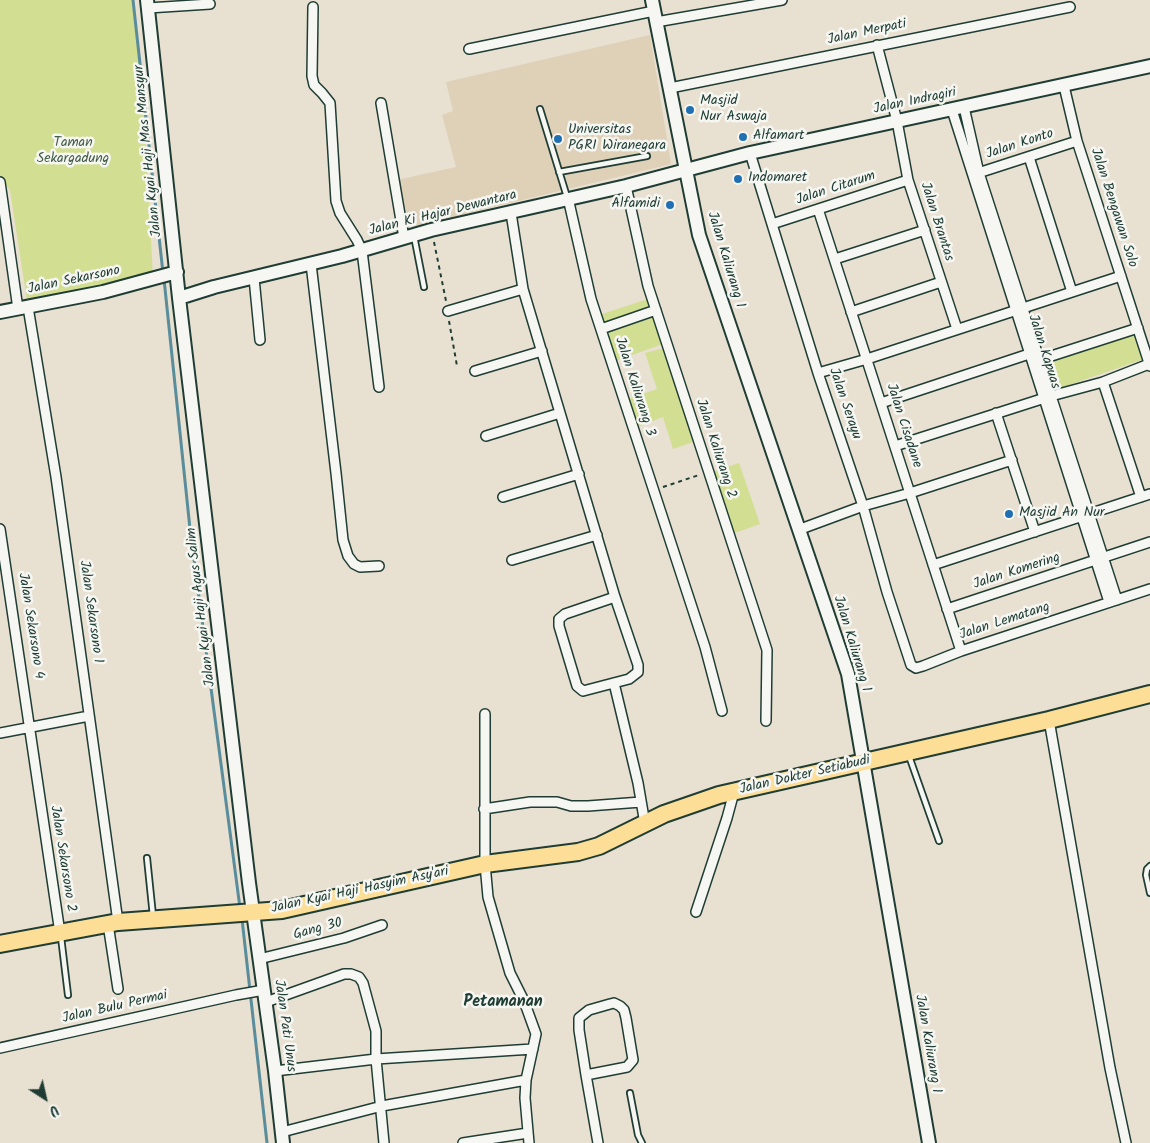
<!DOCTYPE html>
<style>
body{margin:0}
#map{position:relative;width:1150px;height:1143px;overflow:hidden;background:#e8e0d0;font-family:Kalam,sans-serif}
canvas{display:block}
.north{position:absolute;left:20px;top:1073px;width:50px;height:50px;-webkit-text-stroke:4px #f6f6f2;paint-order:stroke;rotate:145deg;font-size:14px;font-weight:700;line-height:20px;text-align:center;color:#1f3d34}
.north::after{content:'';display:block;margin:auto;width:18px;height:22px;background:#1f3d34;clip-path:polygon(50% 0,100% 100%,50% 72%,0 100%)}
</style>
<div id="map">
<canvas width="1150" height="1143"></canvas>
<div class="north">U</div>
</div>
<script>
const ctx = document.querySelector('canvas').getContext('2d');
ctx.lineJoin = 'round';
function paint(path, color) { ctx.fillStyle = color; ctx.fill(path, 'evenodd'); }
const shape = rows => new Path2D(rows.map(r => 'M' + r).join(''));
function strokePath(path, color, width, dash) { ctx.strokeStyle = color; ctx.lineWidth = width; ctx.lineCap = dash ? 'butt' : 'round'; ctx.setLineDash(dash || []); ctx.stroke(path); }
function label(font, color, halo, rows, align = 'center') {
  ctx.font = font + ' Kalam,sans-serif'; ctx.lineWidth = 5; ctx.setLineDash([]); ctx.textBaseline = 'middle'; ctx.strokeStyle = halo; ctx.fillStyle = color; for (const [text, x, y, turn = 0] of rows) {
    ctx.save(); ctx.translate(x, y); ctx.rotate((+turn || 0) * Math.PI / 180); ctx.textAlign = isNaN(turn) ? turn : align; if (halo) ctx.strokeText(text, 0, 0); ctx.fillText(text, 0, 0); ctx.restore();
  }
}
const built = shape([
 [650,35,671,164,411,227,397,180,456,167,442,115,453,111,446,82]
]);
const green = shape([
 [0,0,133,0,142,76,153,277,28,307,10,190,0,179],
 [648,299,663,344,615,361,599,315],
 [1135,332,1144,359,1054,390,1045,364],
 [664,348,693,442,673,449,663,417,637,427,628,399,657,389,645,353],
 [739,463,760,524,732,534,712,472]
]);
const stream = shape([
 [133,0,163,273],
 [164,279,190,529,240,908],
 [242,919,267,1143]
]);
const path = shape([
 [434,242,446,301],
 [449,321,457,366],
 [663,487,699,475]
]);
const lane = shape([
 [540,109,567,197],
 [559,172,647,156],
 [414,236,424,287],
 [909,756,939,841],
 [147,858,153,916],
 [1150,866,1147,869,1146,875,1150,893],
 [61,937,68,995],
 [630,1093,638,1135,642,1143]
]);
const street = shape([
 [313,7,312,76,314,85,322,93,330,103,336,201,340,213,357,240,362,251,379,387],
 [148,8,210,4],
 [656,22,782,0],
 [877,45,897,121,908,180,957,329],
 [469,49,654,11],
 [1064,86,1077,141,1150,366],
 [670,88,1070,7],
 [381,103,404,238],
 [964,107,979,173,1117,600],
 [952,110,1109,602],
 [750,153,818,373,863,506,887,592,911,665,916,668,923,666,961,651,1150,589],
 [1029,157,1072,292],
 [975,174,1077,141],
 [0,182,18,309],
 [626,186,648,286,767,650,766,721],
 [568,198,591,299,705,647,722,711],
 [818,209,961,651],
 [511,213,523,289,615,597,638,665,638,672,629,679,583,691,577,686,559,626,559,619,565,614,615,597],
 [772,224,908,180],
 [835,259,925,230],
 [311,264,336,473,343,540,348,556,354,564,360,567,379,566],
 [254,278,260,340],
 [28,307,56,477,118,922],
 [448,311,523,289],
 [851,312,941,282],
 [601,329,656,310],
 [1039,360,1138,328],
 [475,371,542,351],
 [818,373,867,359,1121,276],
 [1103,382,1141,497],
 [881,403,1029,354],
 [996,413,1035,532],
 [486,436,560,413],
 [895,446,1051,396,1103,382,1149,364],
 [503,497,579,474],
 [0,529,60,933],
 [798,530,863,506,910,493,1012,460],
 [512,560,597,535],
 [933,565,1150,494],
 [947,609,1150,542],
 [614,683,638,783,645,824],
 [485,714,485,864,488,897,510,973,524,1001,536,1034,526,1080,525,1098,529,1143],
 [1049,720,1110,1068,1126,1143],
 [0,733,89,716],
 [484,809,530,802,557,802,571,806,588,806,641,802],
 [696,912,727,818,734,792],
 [108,924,118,989],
 [259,959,344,938,382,925],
 [266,1002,344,974,351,974,359,977,363,983,376,1031,376,1059,384,1143],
 [0,1048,236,995,264,990],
 [275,1071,376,1059,533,1049],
 [586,1075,627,1067,633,1060,626,1018,624,1010,620,1006,614,1003,610,1004,589,1010,579,1018,579,1030,586,1075,598,1143],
 [282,1132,382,1106,526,1080],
 [463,1143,528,1133]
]);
const secondary = shape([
 [147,0,179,298,249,883,275,1071,283,1143],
 [652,0,699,235,848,674,929,1143],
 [179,298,214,287,342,256,431,230,626,186,750,153,1150,66],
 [0,312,103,292,177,272]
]);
const highway = shape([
 [0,944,118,922,282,910,485,864,578,852,599,846,664,814,719,795,1049,720,1150,694]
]);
const markers = [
 [690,110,5,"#1f6fb2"],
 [743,137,5,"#1f6fb2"],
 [558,139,5,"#1f6fb2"],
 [738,179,5,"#1f6fb2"],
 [670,205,5,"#1f6fb2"],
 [1009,514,5,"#1f6fb2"]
];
const streetNames = [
 ["Jalan Merpati",867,33,-12],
 ["Jalan Indragiri",915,102,-12],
 ["Jalan Konto",1020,145,-18],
 ["Jalan Kyai Haji Mas Mansyur",149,151,-96],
 ["Jalan Citarum",836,189,-18],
 ["Jalan Bengawan Solo",1113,208,72],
 ["Jalan Ki Hajar Dewantara",443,214,-14],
 ["Jalan Brantas",936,222,72],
 ["Jalan Kaliurang 1",725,260,73],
 ["Jalan Sekarsono",74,281,-12],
 ["Jalan Kapuas",1043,352,72],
 ["Jalan Kaliurang 3",634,387,72],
 ["Jalan Serayu",844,404,71],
 ["Jalan Cisadane",903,426,72],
 ["Jalan Kaliurang 2",715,449,72],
 ["Jalan Komering",1017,572,-18],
 ["Jalan Kyai Haji Agus Salim",202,607,-97],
 ["Jalan Sekarsono 1",90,612,82],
 ["Jalan Lematang",1005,622,-18],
 ["Jalan Sekarsono 4",30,626,81],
 ["Jalan Kaliurang 1",851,644,73],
 ["Jalan Dokter Setiabudi",805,776,-13],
 ["Jalan Sekarsono 2",62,859,81],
 ["Jalan Kyai Haji Hasyim Asy'ari",360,891,-12],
 ["Gang 30",318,930,-15],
 ["Jalan Bulu Permai",115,1008,-13],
 ["Jalan Pati Unus",284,1026,82],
 ["Jalan Kaliurang 1",927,1044,80]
];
const poiNames = [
 ["Masjid",700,102],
 ["Nur Aswaja",700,118],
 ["Universitas",568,131],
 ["PGRI Wiranegara",568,147],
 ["Alfamart",753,137],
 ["Indomaret",748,179],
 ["Alfamidi",660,205,"right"],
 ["Masjid An Nur",1019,514]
];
const parkNames = [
 ["Taman",73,144],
 ["Sekargadung",73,160]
];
const quarterNames = [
 ["Petamanan",503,1003]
];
paint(built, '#ded1b8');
paint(green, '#d2de91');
strokePath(stream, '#5a8d9c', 3);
strokePath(lane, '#1f3d34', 8);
strokePath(street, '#1f3d34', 12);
strokePath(secondary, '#1f3d34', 16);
strokePath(highway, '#1f3d34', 20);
strokePath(path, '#1f3d34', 2, [4, 4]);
strokePath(lane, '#f6f6f2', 4.5);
strokePath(street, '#f6f6f2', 9);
strokePath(secondary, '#f6f6f2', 12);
strokePath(highway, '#fcde96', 16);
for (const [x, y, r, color] of markers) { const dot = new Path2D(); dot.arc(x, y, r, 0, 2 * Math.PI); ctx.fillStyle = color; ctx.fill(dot); strokePath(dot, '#f6f6f2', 2); }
label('14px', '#1f3d34', '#f6f6f2', streetNames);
label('14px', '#1f3d34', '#f6f6f2', poiNames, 'left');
label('14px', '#435d47', '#f6f6f2', parkNames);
label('bold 16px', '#1f3d34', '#f6f6f2', quarterNames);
</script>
